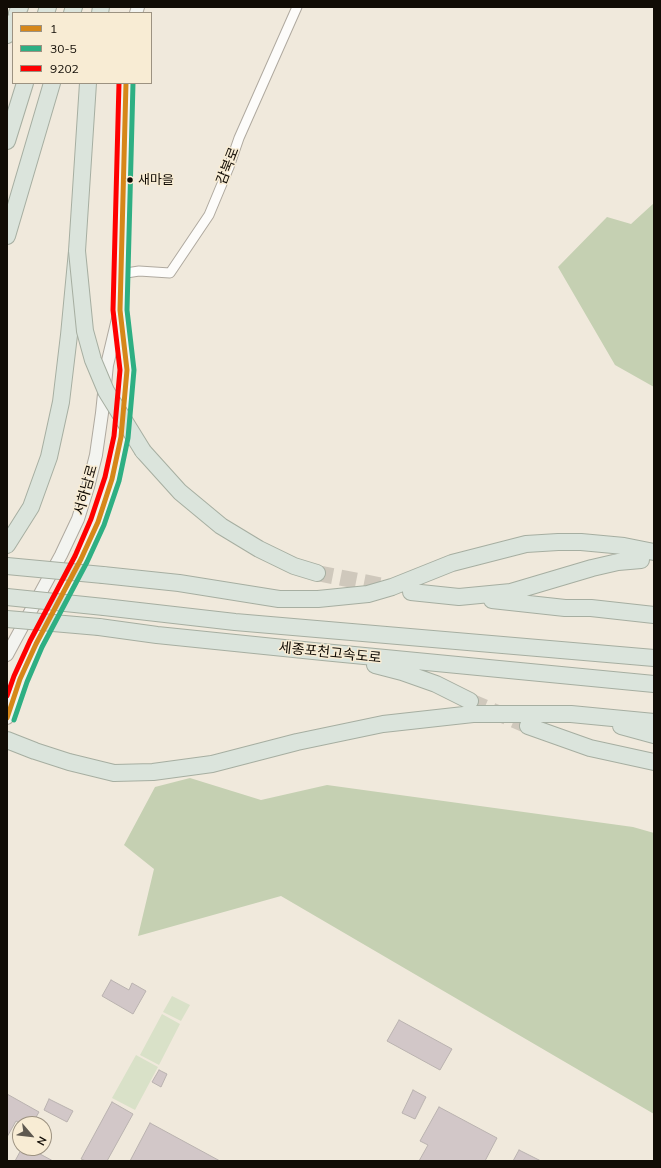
<!DOCTYPE html>
<meta charset="utf-8">
<style>
body{margin:0}
#map{position:relative;width:661px;height:1168px;overflow:hidden;background:#f0e9dc;font-family:Mulish,sans-serif}
canvas{display:block}
.frame{position:absolute;inset:0;border:8px solid #110c05;pointer-events:none}
.legend{position:absolute;left:12px;top:12px;width:140px;height:72px;box-sizing:border-box;background:#f8ecd4;border:1px solid #9c9281;margin:0;padding:5px 7px;list-style:none;font-size:12px;color:#110c05}
.legend li{display:flex;align-items:center;gap:8px;height:20px}
.legend b{width:20px;border:1px solid #9c9281}
.north{position:absolute;left:12px;top:1116px;width:40px;height:40px;box-sizing:border-box;background:#f8ecd4;border:1px solid #9c9281;border-radius:50%;rotate:118deg;font-size:11px;font-weight:700;line-height:16px;text-align:center;color:#110c05}
.north::after{content:'';display:block;margin:auto;width:14px;height:18px;background:#5f5950;clip-path:polygon(50% 0,100% 100%,50% 72%,0 100%)}
</style>
<div id="map">
<canvas width="661" height="1168"></canvas>
<div class="frame"></div>
<ul class="legend">
<li><b style="height:5px;background:#d68719"></b>1</li>
<li><b style="height:5px;background:#2eaf83"></b>30-5</li>
<li><b style="height:5px;background:#f00"></b>9202</li>
</ul>
<div class="north">N</div>
</div>
<script>
const ctx = document.querySelector('canvas').getContext('2d');
ctx.lineJoin = 'round';
function paint(path, color) { ctx.fillStyle = color; ctx.fill(path, 'evenodd'); }
const shape = rows => new Path2D(rows.map(r => 'M' + r).join(''));
function strokePath(path, color, width, dash) { ctx.strokeStyle = color; ctx.lineWidth = width; ctx.lineCap = dash ? 'butt' : 'round'; ctx.setLineDash(dash || []); ctx.stroke(path); }
function label(font, color, halo, rows, align = 'center') {
  ctx.font = font + ' Mulish,"Noto Sans KR",sans-serif'; ctx.lineWidth = 3; ctx.setLineDash([]); ctx.textBaseline = 'middle'; ctx.strokeStyle = halo; ctx.fillStyle = color; for (const [text, x, y, turn = 0] of rows) {
    ctx.save(); ctx.translate(x, y); ctx.rotate((+turn || 0) * Math.PI / 180); ctx.textAlign = isNaN(turn) ? turn : align; if (halo) ctx.strokeText(text, 0, 0); ctx.fillText(text, 0, 0); ctx.restore();
  }
}
const green = shape([
 [172,996,190,1005,181,1021,163,1012],
 [162,1014,180,1024,159,1065,140,1055],
 [136,1055,158,1067,135,1110,112,1098]
]);
const forest = shape([
 [654,203,654,387,615,365,558,267,607,217,631,224],
 [190,778,261,800,327,785,633,827,654,833,654,1114,281,896,138,936,154,869,124,845,155,787]
]);
const building = shape([
 [111,980,129,990,132,983,146,991,133,1014,102,996,111,980],
 [399,1020,452,1049,440,1070,387,1041,399,1020],
 [159,1070,167,1074,161,1087,152,1082,159,1070],
 [413,1090,426,1097,415,1119,402,1113,413,1090],
 [7,1094,39,1112,32,1124,22,1124,16,1121,7,1137,7,1094],
 [49,1099,73,1111,67,1122,44,1110,49,1099],
 [112,1102,133,1114,107,1161,86,1161,81,1159,112,1102],
 [439,1107,497,1138,485,1161,419,1161,428,1145,420,1141,439,1107],
 [150,1123,220,1161,130,1161,150,1123],
 [22,1148,29,1148,53,1161,15,1161,22,1148],
 [519,1150,541,1161,513,1161,519,1150]
]);
const motorwayTunnel = shape([
 [317,573,394,588],
 [470,701,528,726]
]);
const minor = shape([
 [120,274,139,271,170,273,209,215,229,167,239,138,297,7]
]);
const secondary = shape([
 [136,13,138,7],
 [7,655,61,555,78,519,88,487,96,455,102,413,107,365,118,319],
 [7,718,20,679,36,644,81,559,98,522,112,479,121,437,127,370,120,310,120,274,126,83]
]);
const motorway = shape([
 [17,13,20,7],
 [46,13,48,7],
 [72,13,74,7],
 [100,13,101,7],
 [7,35,13,22],
 [7,141,25,83],
 [7,236,52,83],
 [143,451,180,492,221,526,259,549,294,566,317,573],
 [7,545,31,507,49,457,61,402,69,335,77,251,88,83],
 [103,575,179,583,279,599,318,599,368,594,392,587,452,563,526,544,558,542,581,542,624,546,654,552],
 [411,592,459,597,511,592,592,568,618,562,641,560],
 [492,600,565,608,591,608,654,615],
 [104,607,235,622,654,658],
 [99,627,157,635,323,652,654,684],
 [375,665,402,672,436,684,470,701],
 [528,726,590,748,654,762],
 [621,726,654,735],
 [7,740,35,751,69,762,114,773,153,772,212,764,297,742,383,724,473,714,571,714,654,722]
]);
const motorwayBridge = shape([
 [77,251,85,331,93,360,106,391,143,451],
 [7,566,103,575],
 [7,597,104,607],
 [7,619,99,627]
]);
const bus1 = shape([
 [7,718,20,679,36,644,81,559,98,522,112,479,121,437,127,370,120,310,126,83]
]);
const bus2 = shape([
 [14,720,27,682,42,647,87,562,104,525,119,481,128,438,134,370,127,310,133,83]
]);
const bus3 = shape([
 [7,696,14,676,30,641,75,556,91,519,105,477,114,436,120,370,113,310,119,83]
]);
const markers = [
 [130,180,3.5,"#110c05"]
];
const busNames = [
 ["새마을",138,180]
];
const streetNames = [
 ["감북로",228,166,-69],
 ["서하남로",86,490,-74],
 ["세종포천고속도로",330,653,6]
];
paint(green, '#d9e1c8');
paint(forest, '#c5d0b2');
paint(building, '#d2c7c8');
strokePath(building, '#b9b2af', 1);
strokePath(motorwayTunnel, '#cfc8bc', 16, [16, 8]);
strokePath(minor, '#afa99f', 11);
strokePath(secondary, '#afa99f', 14);
strokePath(motorway, '#a6aea1', 18);
strokePath(minor, '#fdfcfa', 9);
strokePath(secondary, '#f3f4f0', 12);
strokePath(motorway, '#dbe4dc', 16);
strokePath(motorwayBridge, '#a6aea1', 18, []);
strokePath(motorwayBridge, '#dbe4dc', 16);
strokePath(bus1, '#d68719', 5);
strokePath(bus2, '#2eaf83', 5);
strokePath(bus3, '#f00', 5);
for (const [x, y, r, color] of markers) { const dot = new Path2D(); dot.arc(x, y, r, 0, 2 * Math.PI); ctx.fillStyle = color; ctx.fill(dot); strokePath(dot, '#f8ecd4', 1.5); }
label('13px', '#110c05', '#f8ecd4', busNames, 'left');
label('14px', '#110c05', '#f8ecd4', streetNames);
</script>
